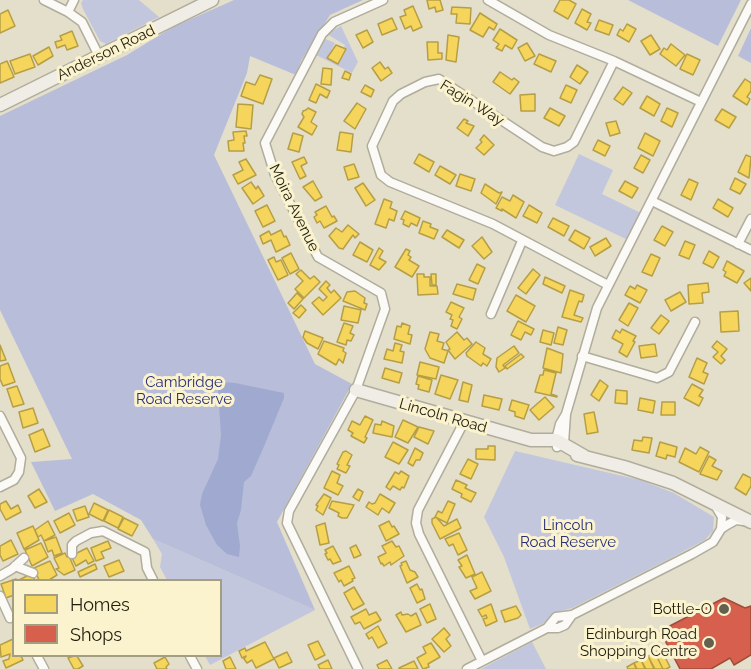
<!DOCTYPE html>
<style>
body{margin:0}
#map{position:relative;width:751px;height:669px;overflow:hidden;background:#e3dfcb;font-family:Raleway,sans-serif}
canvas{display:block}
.legend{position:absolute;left:12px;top:579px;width:210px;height:78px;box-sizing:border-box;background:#fbf3ce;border:2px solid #a39d81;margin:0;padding:8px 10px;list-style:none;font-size:18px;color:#1f1c0e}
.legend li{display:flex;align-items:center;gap:12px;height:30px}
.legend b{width:30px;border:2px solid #a39d81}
</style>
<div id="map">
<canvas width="751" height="669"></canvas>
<ul class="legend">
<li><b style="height:16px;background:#f6d55c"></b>Homes</li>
<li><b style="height:16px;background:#d6604d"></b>Shops</li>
</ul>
</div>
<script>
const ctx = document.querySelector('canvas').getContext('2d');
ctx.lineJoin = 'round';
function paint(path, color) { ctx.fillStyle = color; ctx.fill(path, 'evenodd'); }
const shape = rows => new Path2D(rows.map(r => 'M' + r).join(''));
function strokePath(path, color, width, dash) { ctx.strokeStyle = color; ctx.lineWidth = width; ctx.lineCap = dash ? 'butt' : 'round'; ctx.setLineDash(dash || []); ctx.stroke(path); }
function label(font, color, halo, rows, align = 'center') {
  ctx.font = font + ' Raleway,sans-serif'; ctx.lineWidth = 6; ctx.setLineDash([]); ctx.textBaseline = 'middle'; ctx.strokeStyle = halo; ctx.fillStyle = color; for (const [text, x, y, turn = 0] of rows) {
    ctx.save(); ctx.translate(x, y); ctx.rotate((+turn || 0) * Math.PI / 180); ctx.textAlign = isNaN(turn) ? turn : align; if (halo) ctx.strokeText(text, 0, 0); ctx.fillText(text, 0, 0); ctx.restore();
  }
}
const green = shape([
 [83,0,139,0,159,17,106,44,100,41,83,9,81,3],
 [341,26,358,62,352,73,318,56,313,56,323,38,335,43,327,58,338,64,346,49,344,48,345,45,327,34],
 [579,154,613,170,602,194,645,215,630,241,555,205],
 [515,451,640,480,674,493,714,517,713,531,705,540,667,560,572,608,553,613,544,623,530,629,504,557,484,517],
 [153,539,315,610,210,665,205,656,220,656,220,580,167,580,160,567,162,554],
 [532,642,546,669,481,669]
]);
const forest = shape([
 [234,0,363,0,330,15,301,61,296,75,250,56,247,73,214,155,315,364,352,384,277,522,315,610,153,539,141,520,93,494,55,511,31,462,72,459,0,310,0,116,127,55,173,27],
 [628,0,741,0,718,46],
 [751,28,751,63,738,56]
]);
const water = shape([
 [222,382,235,383,284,393,284,398,265,444,251,476,244,482,241,510,237,523,240,546,239,557,227,554,217,545,206,525,200,505,202,494,218,459,221,435,218,391]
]);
const homes = shape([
 [427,0,440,0,443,10,436,12,435,7,429,9,427,0],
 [560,0,569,0,576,4,568,19,554,11,560,0],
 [413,6,422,27,413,31,411,26,405,29,400,17,406,15,404,10,413,6],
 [452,7,471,8,470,24,456,23,457,14,451,14,452,7],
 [582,9,591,14,587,22,591,23,587,30,575,23,582,9],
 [8,10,15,26,0,33,0,14,8,10],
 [480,13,497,24,494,30,489,27,483,37,470,30,480,13],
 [392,18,397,29,382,35,378,24,392,18],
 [599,20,613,25,609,35,595,30,599,20],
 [627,24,636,29,629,42,617,35,620,29,623,31,627,24],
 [500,29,517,40,512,49,505,45,502,51,496,48,499,44,493,40,500,29],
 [367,30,373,42,363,48,356,35,367,30],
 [72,31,78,46,67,50,65,45,57,48,55,42,62,40,60,36,72,31],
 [448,35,459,37,456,62,446,60,448,35],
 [651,35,660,49,650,55,641,41,651,35],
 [427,42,438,42,438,53,442,53,442,59,428,60,427,42],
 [527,43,535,56,525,61,518,48,527,43],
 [671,44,685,55,676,66,660,54,664,48,667,50,671,44],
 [336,45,346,49,338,64,327,58,336,45],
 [49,47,53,56,38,65,33,56,49,47],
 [30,54,35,67,15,74,10,61,30,54],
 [539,54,556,61,551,72,534,64,539,54],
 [687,54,700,60,693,75,680,69,687,54],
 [7,61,14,77,0,83,0,64,7,61],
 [380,62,385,69,388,67,392,73,381,81,372,68,380,62],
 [577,65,588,72,580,84,570,77,577,65],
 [323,68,332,69,331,85,321,84,323,68],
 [345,71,351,74,349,80,342,78,345,71],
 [500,72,512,80,514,78,519,82,510,94,493,82,500,72],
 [260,75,272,79,263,104,241,96,246,82,255,85,260,75],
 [745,79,751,83,751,91,747,97,750,99,747,105,733,96,745,79],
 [316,84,330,91,327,98,320,94,316,103,309,100,316,84],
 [365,85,374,90,371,97,361,92,365,85],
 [566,85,577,90,571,103,560,98,566,85],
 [623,87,632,93,623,105,614,99,623,87],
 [535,94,535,111,521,111,520,95,535,94],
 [647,96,660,104,654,116,640,108,647,96],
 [357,103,366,109,355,129,344,121,357,103],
 [238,104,253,105,251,129,236,127,238,104],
 [308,108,316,112,311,122,317,126,312,135,298,127,304,117,302,114,303,111,306,110,308,108],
 [550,108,565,116,559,126,544,118,550,108],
 [667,108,678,113,672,127,661,121,667,108],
 [722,109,736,117,729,128,715,120,722,109],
 [464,119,468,121,466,123,474,126,468,136,457,128,464,119],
 [616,121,620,133,610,136,606,123,616,121],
 [246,131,247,136,244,136,245,143,243,143,244,151,229,151,228,141,234,140,233,132,246,131],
 [340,132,353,134,351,152,337,150,340,132],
 [293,133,303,136,299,152,288,149,293,133],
 [645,133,660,141,653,156,638,148,645,133],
 [484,135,494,145,484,155,476,148,482,142,480,140,484,135],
 [598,140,610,146,605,156,593,150,598,140],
 [419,154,434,162,429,172,414,163,419,154],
 [641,155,650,160,643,173,634,168,641,155],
 [746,155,751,157,749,178,738,172,746,155],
 [304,157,307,163,301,166,306,176,300,179,292,162,304,157],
 [246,159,256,175,238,184,233,175,243,170,239,162,246,159],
 [354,164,359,177,348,180,344,167,354,164],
 [440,166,456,175,450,184,435,175,440,166],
 [460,174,475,179,471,191,456,186,460,174],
 [735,178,746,184,740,194,730,189,735,178],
 [689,179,698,183,691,200,681,195,689,179],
 [313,181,322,197,315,201,303,187,313,181],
 [625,181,638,188,632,198,619,191,625,181],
 [251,182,256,189,258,186,264,196,253,204,242,188,251,182],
 [363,183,375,200,366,206,355,188,363,183],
 [485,184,499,193,502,192,496,204,481,193,485,184],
 [513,195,524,202,516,218,502,209,502,211,496,208,502,197,510,201,513,195],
 [384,199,392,202,390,208,397,211,394,221,389,219,386,228,375,224,384,199],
 [718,199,733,208,728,217,713,208,718,199],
 [267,205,275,221,263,227,255,211,267,205],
 [529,205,542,213,537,223,523,216,529,205],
 [326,206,332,217,334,216,337,221,324,228,320,221,317,223,314,217,317,215,315,212,326,206],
 [405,211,420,218,417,226,411,223,409,227,403,224,404,220,401,219,405,211],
 [553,218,569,226,564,236,548,227,553,218],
 [423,221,431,224,430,227,438,230,434,239,419,233,423,221],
 [348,225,359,234,355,238,353,235,343,249,339,248,329,236,336,228,342,232,348,225],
 [662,226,673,232,665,246,654,240,662,226],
 [281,230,284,237,286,236,290,245,276,252,271,240,263,244,260,236,269,231,271,235,281,230],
 [447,230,464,240,459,248,442,237,447,230],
 [575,230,590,238,584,249,569,240,575,230],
 [482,237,492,252,484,259,472,246,482,237],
 [606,238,611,246,595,256,590,247,606,238],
 [685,241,695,245,689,259,679,255,685,241],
 [360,242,373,250,367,262,353,255,360,242],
 [379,248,383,251,379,258,386,262,379,270,370,265,379,248],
 [406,249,410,251,408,255,411,257,409,260,419,266,412,277,395,267,406,249],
 [709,251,719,257,713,268,703,263,709,251],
 [291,253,299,269,290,274,282,258,291,253],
 [651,254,660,258,652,276,642,272,651,254],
 [274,257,276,262,281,260,288,275,278,280,268,260,274,257],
 [727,261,744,271,737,283,724,276,726,272,723,270,727,261],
 [477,264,485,268,478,284,469,280,477,264],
 [533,269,540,275,526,294,518,288,533,269],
 [301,270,310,279,314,276,320,282,304,298,295,289,303,281,296,274,301,270],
 [417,274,424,274,424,277,430,277,430,286,437,286,438,294,418,295,417,274],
 [431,274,436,274,436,285,432,285,431,274],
 [545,277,565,286,562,293,543,284,545,277],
 [751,278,751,291,744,283,751,278],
 [326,281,330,285,327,288,331,293,334,290,341,298,323,315,312,303,319,297,323,301,327,297,319,289,326,281],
 [708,283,709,292,702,293,703,303,689,304,688,285,708,283],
 [457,284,476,289,473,300,453,294,457,284],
 [637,285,647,290,640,303,625,295,630,286,635,289,637,285],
 [570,290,584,295,582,302,579,301,574,315,583,318,581,322,562,317,570,290],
 [355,291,365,298,364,303,367,304,365,310,343,301,347,292,355,291],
 [680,292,686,302,671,311,665,300,680,292],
 [297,293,303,299,294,309,288,303,297,293],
 [516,295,535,306,526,322,507,311,516,295],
 [451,302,464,308,459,317,462,319,457,329,451,326,453,320,450,319,452,315,446,312,451,302],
 [629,303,638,308,628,326,619,320,629,303],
 [301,305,306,310,299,318,293,313,301,305],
 [344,306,361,310,358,323,341,320,344,306],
 [738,311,739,331,721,332,720,312,738,311],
 [661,315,669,321,659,334,651,328,661,315],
 [518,321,534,329,531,335,525,332,521,340,511,335,518,321],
 [344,323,353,326,350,333,354,335,351,341,347,340,346,345,337,342,344,323],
 [402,323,410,326,408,334,412,335,410,344,394,339,397,326,401,327,402,323],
 [558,327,567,330,563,345,554,343,558,327],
 [622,329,636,336,633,341,635,342,627,357,619,352,623,344,612,338,616,330,620,333,622,329],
 [543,330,554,333,551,345,540,342,543,330],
 [305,331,323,338,318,349,307,343,303,337,305,331],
 [430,332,439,334,437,341,444,343,442,349,448,351,444,363,430,358,425,349,430,332],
 [457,332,464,340,467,338,472,344,455,359,448,350,450,349,446,342,457,332],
 [324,341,344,348,343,351,346,353,343,363,339,359,336,365,318,354,324,341],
 [717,341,727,349,721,356,725,360,721,364,713,357,718,352,712,347,717,341],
 [476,342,485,348,483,354,491,359,487,366,483,363,481,366,467,356,466,353,476,342],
 [395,343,402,345,400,351,404,352,402,363,384,359,387,349,393,351,395,343],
 [655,344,657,356,641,358,639,346,655,344],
 [0,345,6,360,0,361,0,345],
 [514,346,519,353,503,365,505,368,499,372,496,367,497,358,514,346],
 [547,348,563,354,561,373,543,368,547,348],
 [521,354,524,357,507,369,505,366,521,354],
 [697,358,707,363,703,372,708,374,704,384,689,377,697,358],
 [420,362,439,367,436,379,417,375,420,362],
 [8,363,15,382,3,386,0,379,0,366,8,363],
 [385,368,402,373,399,383,382,378,385,368],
 [544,370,556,373,551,394,557,396,557,397,535,392,540,375,543,375,544,370],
 [441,375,458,380,450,399,435,394,441,375],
 [418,376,432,380,429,392,418,389,419,385,416,384,418,376],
 [600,380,608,386,599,401,591,395,600,380],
 [463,382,472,385,468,402,459,400,463,382],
 [692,384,703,390,699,396,703,398,699,406,684,398,692,384],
 [17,386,24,404,13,407,7,389,17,386],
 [616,390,627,391,627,404,615,403,616,390],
 [484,395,502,399,499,410,482,406,484,395],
 [545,397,554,407,539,420,530,410,545,397],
 [640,398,655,401,653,413,638,410,640,398],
 [512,400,529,405,524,419,515,416,515,412,509,410,512,400],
 [662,402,675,402,675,415,661,415,662,402],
 [33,408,38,423,23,428,19,412,33,408],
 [594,412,598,432,587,434,584,414,594,412],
 [365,416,373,420,365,437,367,438,364,443,351,436,353,433,348,430,352,421,360,425,365,416],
 [403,420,418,427,408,443,395,437,403,420],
 [382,421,394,426,392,437,373,433,375,424,381,425,382,421],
 [419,427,434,431,428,444,414,437,419,427],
 [43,429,50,446,35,452,29,435,43,429],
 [643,437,652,438,649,453,632,450,634,440,642,441,643,437],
 [393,442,408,450,399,464,385,457,393,442],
 [660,442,677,447,675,457,667,455,666,459,656,456,660,442],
 [488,446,495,446,495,460,476,459,476,449,488,449,488,446],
 [700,447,709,452,699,472,679,462,685,448,696,454,700,447],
 [415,448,423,453,420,460,416,460,413,466,408,463,415,448],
 [346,451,352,455,347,465,350,466,346,473,337,469,339,465,337,464,343,452,346,451],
 [709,456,716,460,712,466,722,471,717,480,700,474,709,456],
 [468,459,478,464,471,479,460,474,468,459],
 [332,471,340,475,337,483,343,486,338,495,324,488,332,471],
 [401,471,409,476,404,488,402,487,400,490,393,486,390,490,386,487,395,472,399,474,401,471],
 [743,474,751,478,751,486,746,495,735,488,743,474],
 [456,480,467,485,465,488,476,493,471,502,461,497,462,494,452,489,456,480],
 [39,489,47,502,35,508,28,496,39,489],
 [358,489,363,492,359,501,353,497,358,489],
 [324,494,331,498,323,515,316,510,318,506,316,505,324,494],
 [380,494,395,503,389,513,382,508,378,515,366,507,369,502,372,504,375,503,380,494],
 [6,501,11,509,18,505,21,512,6,520,0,509,0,504,6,501],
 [332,501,354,505,347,518,342,518,338,516,339,513,329,508,332,501],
 [448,501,455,504,447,523,435,517,438,511,442,513,448,501],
 [94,503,108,510,103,521,89,514,94,503],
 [85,506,89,517,77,521,73,510,85,506],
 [109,510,123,517,118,528,104,521,109,510],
 [69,513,75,525,60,533,54,521,69,513],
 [436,517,444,526,457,519,461,528,440,539,432,523,432,519,436,517],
 [124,518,138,525,132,536,118,529,124,518],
 [48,521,55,535,44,541,41,535,38,537,35,530,48,521],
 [389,521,392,527,394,526,399,534,386,541,379,526,389,521],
 [325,523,329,543,320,545,316,526,325,523],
 [33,526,39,540,24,549,17,533,33,526],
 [459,533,467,550,458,555,453,544,449,546,445,539,459,533],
 [56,537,62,553,54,556,52,550,48,552,44,541,56,537],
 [11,540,18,554,3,561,0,555,0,546,11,540],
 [108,541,111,548,101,552,104,558,96,561,91,548,108,541],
 [392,541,396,547,399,546,404,556,391,565,390,562,384,566,382,563,381,564,378,557,386,553,382,546,392,541],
 [41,543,48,557,32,566,25,550,41,543],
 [356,545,361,555,354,558,350,548,356,545],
 [333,546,341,561,333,564,330,559,328,560,325,554,327,553,325,550,333,546],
 [87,548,94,561,88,564,86,560,76,566,71,556,87,548],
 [65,553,67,557,69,556,75,570,64,575,56,569,59,568,54,558,65,553],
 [467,555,475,574,466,578,459,567,462,566,458,560,467,555],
 [119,560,124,571,109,577,104,566,119,560],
 [50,561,57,575,49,580,39,580,34,568,50,561],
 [406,561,410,570,415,572,418,577,407,583,400,566,402,565,401,563,406,561],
 [95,564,97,569,80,577,78,572,95,564],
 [349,566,355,578,352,579,353,581,344,586,341,580,339,582,334,573,349,566],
 [482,572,491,591,475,599,470,591,477,588,472,577,482,572],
 [31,574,35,580,19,580,31,574],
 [16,579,16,580,14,580,14,595,6,598,1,584,16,579],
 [417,584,420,590,422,589,425,599,417,603,410,588,417,584],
 [354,587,364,604,353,610,344,593,354,587],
 [430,604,436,619,427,623,420,609,430,604],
 [491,604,497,621,486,626,483,619,487,618,486,615,482,617,478,610,491,604],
 [516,606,521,615,518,618,505,622,501,611,516,606],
 [366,609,369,615,376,612,381,620,364,629,360,622,355,624,351,617,366,609],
 [401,612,402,615,408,614,411,616,416,613,421,625,406,632,396,615,401,612],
 [378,626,387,643,378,648,372,637,369,639,366,634,378,626],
 [444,628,450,635,446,639,451,646,444,652,432,639,444,628],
 [13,639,14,656,21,656,23,660,6,668,3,661,9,659,10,654,1,657,0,645,13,639],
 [318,641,325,655,315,660,308,645,318,641],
 [265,642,274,659,256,668,252,660,247,663,244,659,246,656,242,658,239,651,245,648,246,651,265,642],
 [431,643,440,657,428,664,429,667,423,669,417,658,426,653,423,647,431,643],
 [661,649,670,667,666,669,663,669,655,653,661,649],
 [287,652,292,662,279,668,274,658,287,652],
 [655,653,663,669,655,669,648,656,655,653],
 [74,656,77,656,83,666,78,669,74,669,68,658,74,656],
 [648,656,654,669,646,669,641,660,648,656],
 [165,657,169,664,166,667,167,669,157,669,154,663,165,657],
 [230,657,236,669,226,669,223,661,230,657],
 [328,660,332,669,320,669,318,665,328,660],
 [387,660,392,669,379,669,377,665,387,660],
 [641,660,645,669,637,669,634,663,641,660],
 [414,661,418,669,399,669,399,668,414,661],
 [634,663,636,669,628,669,627,667,634,663]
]);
const shops = shape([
 [724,598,745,608,751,606,751,655,734,665,730,658,711,669,680,669,660,631,724,598]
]);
const street = shape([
 [44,0,68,12,82,22,99,56],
 [488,0,549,35,614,61,701,102],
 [68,12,74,0],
 [652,201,751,250],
 [738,244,751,219],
 [608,285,493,224,390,182,381,175,372,146,393,101,401,94,425,82,439,79,542,147,554,151,567,147,574,142,614,61],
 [491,314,522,241],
 [582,356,657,378,669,372,695,322],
 [566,414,560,424,556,440,557,447,564,443,566,414,597,308,751,4],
 [0,416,21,458,19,472,14,480,0,487],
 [464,422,418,510,416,523,419,534,482,661],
 [715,505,722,517,721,529],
 [72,554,72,545,76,541,91,533,103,531,145,552,147,568,153,580],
 [15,566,33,573],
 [0,576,12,569,24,558],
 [0,596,10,618],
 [547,628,556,617,572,615,692,554,713,542,721,529,727,525,736,520,744,521],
 [37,656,44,669],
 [190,656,197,669],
 [358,669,287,523,289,511,356,390,385,309,381,293,318,257,275,175,265,143,322,34,334,22,383,0],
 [467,669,547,628,558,628,565,625,572,615]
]);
const secondary = shape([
 [0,105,212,0],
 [356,390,531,440,556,440,584,456],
 [577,455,624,467,673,483,751,522]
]);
const markers = [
 [724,609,6,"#646050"],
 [709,643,6,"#646050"]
];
const streetNames = [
 ["Anderson Road",106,53,-26],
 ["Fagin Way",472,103,32],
 ["Moira Avenue",294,208,64],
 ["Lincoln Road",443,416,16]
];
const parkNames = [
 ["Cambridge",184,382],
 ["Road Reserve",184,399],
 ["Lincoln",568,525],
 ["Road Reserve",568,542]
];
const poiNames = [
 ["Bottle-O",712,609],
 ["Edinburgh Road",697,634],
 ["Shopping Centre",697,651]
];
paint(green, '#c2c7dd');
paint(forest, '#b8bed9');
paint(water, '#a0a9d0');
paint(homes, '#f6d55c');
strokePath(homes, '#b69e45', 1.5);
paint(shops, '#d6604d');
strokePath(shops, '#9f4c3a', 1.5);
strokePath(street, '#b0ad9d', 11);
strokePath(secondary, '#b0ad9d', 15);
strokePath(street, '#fbfaf7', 8);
strokePath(secondary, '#efede6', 12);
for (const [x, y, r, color] of markers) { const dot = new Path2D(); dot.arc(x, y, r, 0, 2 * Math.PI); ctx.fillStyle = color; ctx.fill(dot); strokePath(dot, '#fbf3ce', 2); }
label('15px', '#1f1c0e', '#fbf3ce', streetNames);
label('15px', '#282f7a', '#fbf3ce', parkNames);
label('15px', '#1f1c0e', '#fbf3ce', poiNames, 'right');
</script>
